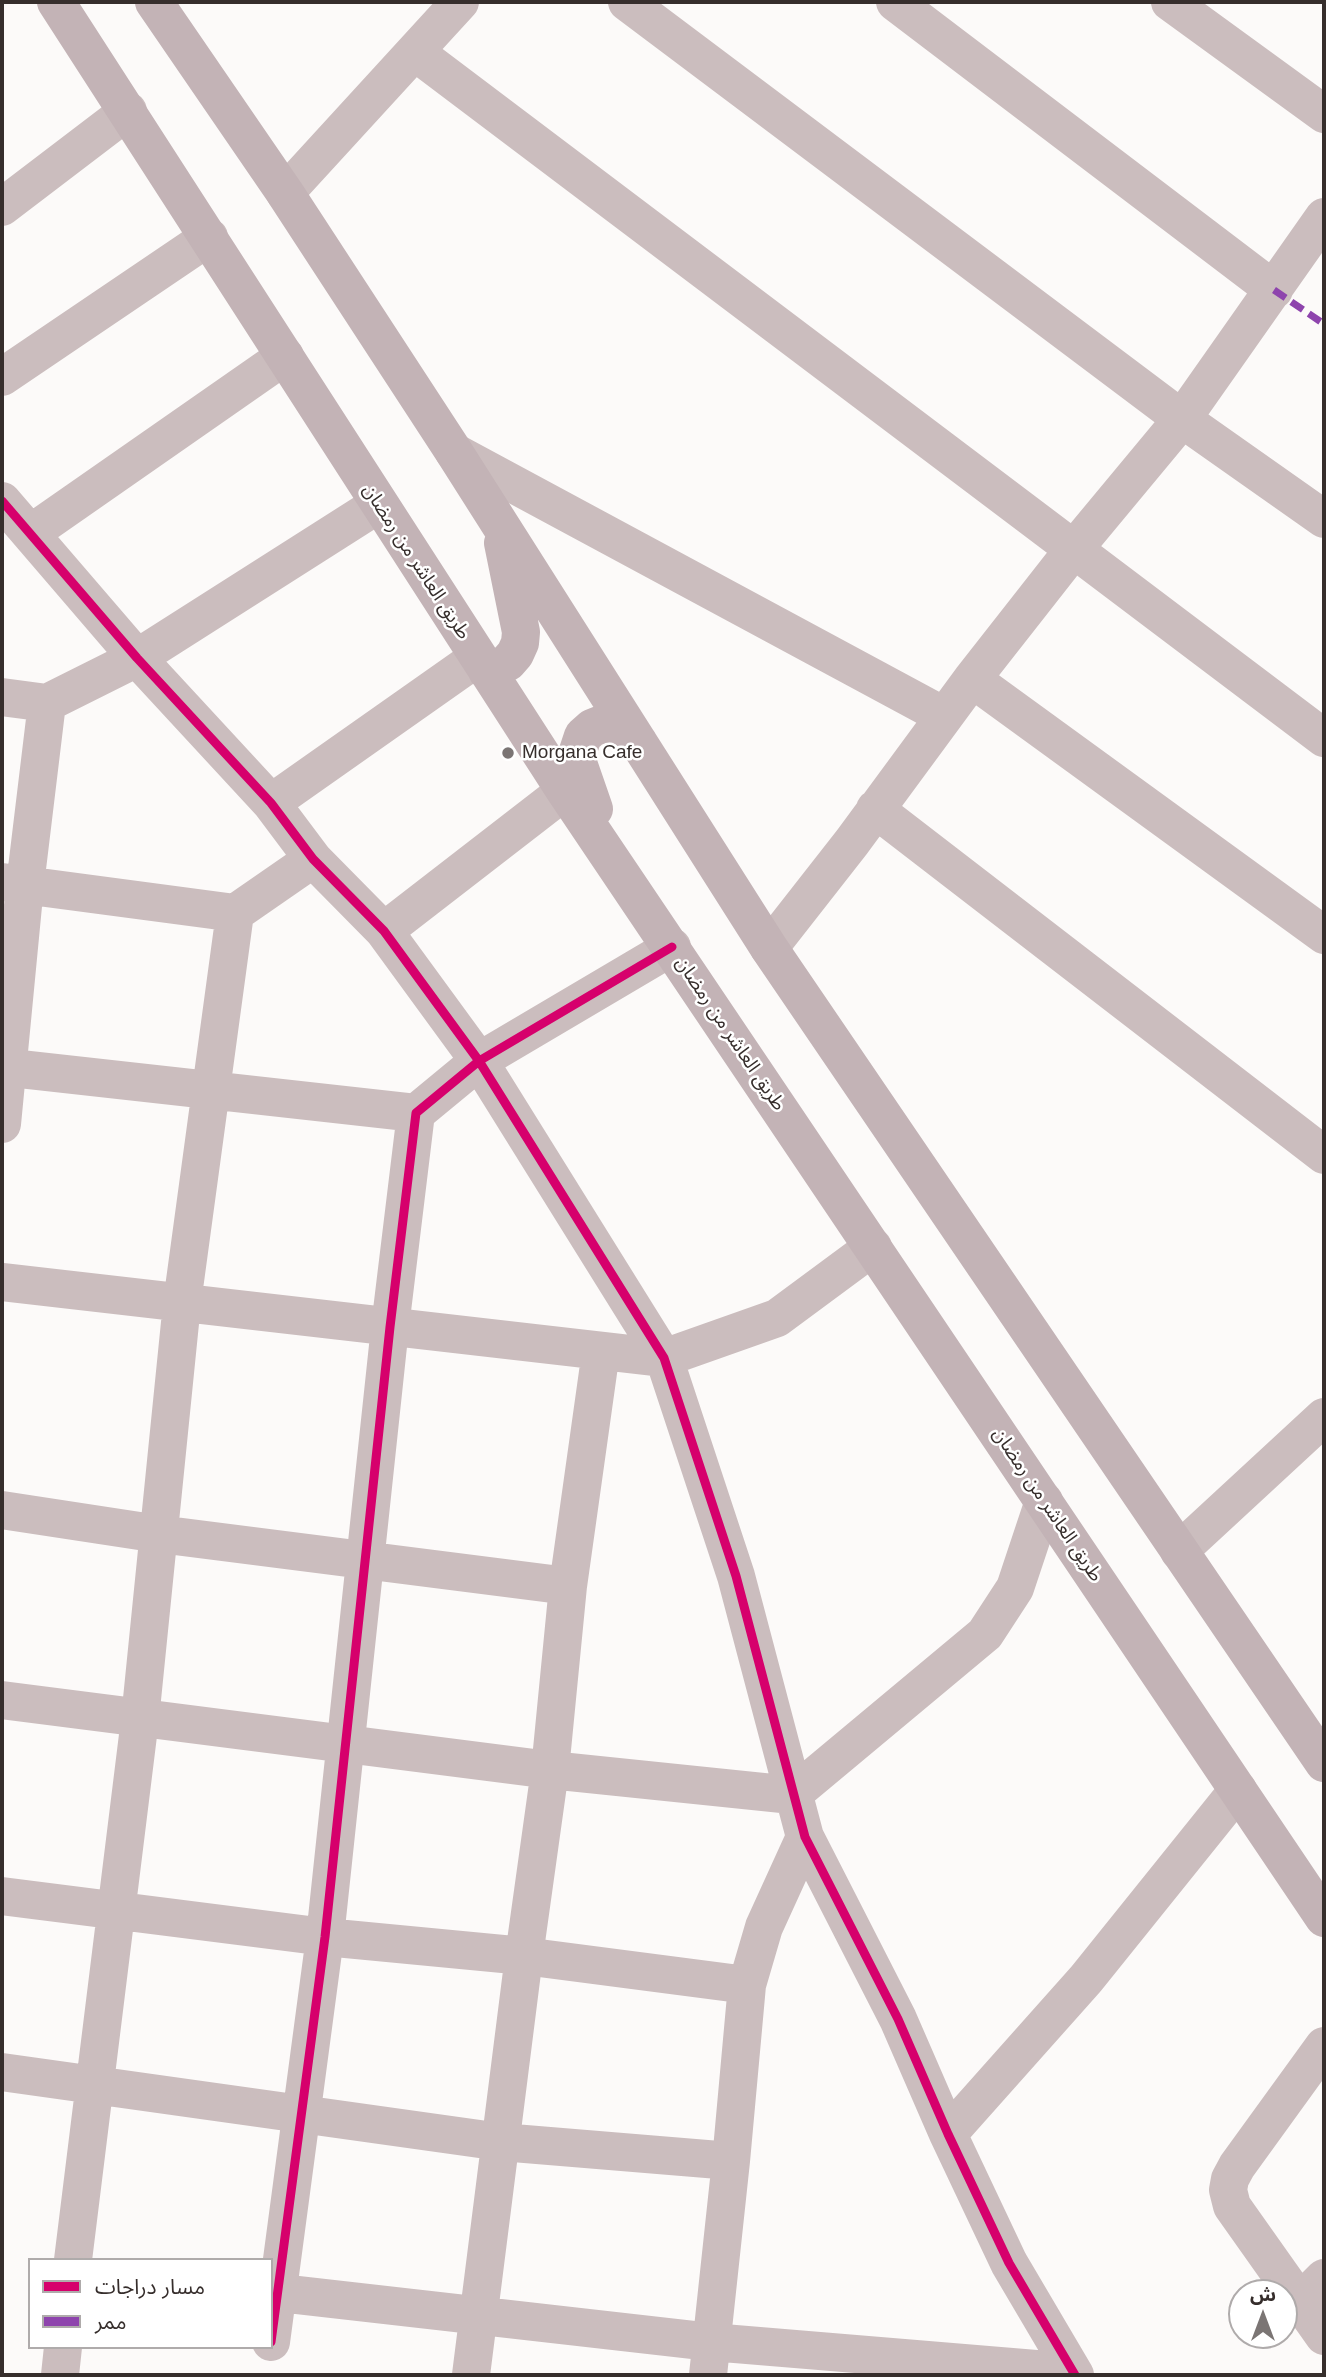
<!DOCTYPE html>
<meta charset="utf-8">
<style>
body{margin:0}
#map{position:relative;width:1326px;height:2377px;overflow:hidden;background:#fcfaf9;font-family:Helvetica,"Noto Sans Arabic",sans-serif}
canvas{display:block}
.frame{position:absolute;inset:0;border:4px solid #362e2c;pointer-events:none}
.legend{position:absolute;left:28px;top:2258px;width:245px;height:91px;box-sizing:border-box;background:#fff;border:2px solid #afabab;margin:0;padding:9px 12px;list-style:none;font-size:21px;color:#362e2c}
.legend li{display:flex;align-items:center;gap:14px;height:35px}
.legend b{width:35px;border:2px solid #afabab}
.north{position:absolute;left:1228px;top:2279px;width:70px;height:70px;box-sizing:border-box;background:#fff;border:2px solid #afabab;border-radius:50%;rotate:0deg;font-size:19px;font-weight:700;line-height:28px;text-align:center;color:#362e2c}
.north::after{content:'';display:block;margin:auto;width:24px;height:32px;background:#7b7574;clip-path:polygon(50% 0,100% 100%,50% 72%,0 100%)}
</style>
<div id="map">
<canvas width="1326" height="2377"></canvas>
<div class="frame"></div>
<ul class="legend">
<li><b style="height:9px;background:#d6006c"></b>مسار دراجات</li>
<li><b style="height:9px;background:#8e44ad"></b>ممر</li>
</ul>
<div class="north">ش</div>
</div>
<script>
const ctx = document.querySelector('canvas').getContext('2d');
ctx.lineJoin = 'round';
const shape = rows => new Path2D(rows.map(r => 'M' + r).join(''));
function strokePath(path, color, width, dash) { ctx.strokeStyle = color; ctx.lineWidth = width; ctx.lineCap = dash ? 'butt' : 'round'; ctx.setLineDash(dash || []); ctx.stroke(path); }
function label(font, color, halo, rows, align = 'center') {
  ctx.font = font + ' Helvetica,"Noto Sans Arabic",sans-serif'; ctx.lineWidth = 5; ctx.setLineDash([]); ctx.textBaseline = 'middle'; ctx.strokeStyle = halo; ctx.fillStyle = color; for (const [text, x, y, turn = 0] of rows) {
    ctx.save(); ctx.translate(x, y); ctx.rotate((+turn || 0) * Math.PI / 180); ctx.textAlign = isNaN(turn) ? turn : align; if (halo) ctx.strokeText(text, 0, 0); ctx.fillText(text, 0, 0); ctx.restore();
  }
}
const street = shape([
 [627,2,1182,419,1324,519],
 [895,2,1274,290],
 [1170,2,1324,114],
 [415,52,1324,738],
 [285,193,460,2],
 [2,207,128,111],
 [2,377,209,237],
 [454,452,944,716],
 [2,501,137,658,271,803,313,859,384,931,479,1061,664,1358,736,1576,805,1837,898,2019,948,2134,1009,2263,1075,2375],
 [31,533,285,356],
 [972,679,1324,935],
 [2,697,47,703,137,658,379,504],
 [271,803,477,658],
 [875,809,1324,1155],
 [2,882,235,913,313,859],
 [384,931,565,791],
 [769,948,852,842,972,679,1074,549,1182,419,1324,217],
 [2,1067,416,1113],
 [2,1124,25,885,47,703],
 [2,1282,664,1358,777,1318,873,1247],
 [2,1510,159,1534,568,1586],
 [1179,1551,1324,1417],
 [2,1700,550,1770,792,1795,985,1634,1015,1588,1044,1501],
 [2,1896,325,1937,524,1956,747,1985],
 [1324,2046,1237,2166,1230,2179,1228,2190,1232,2206,1324,2336],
 [2,2072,501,2142,731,2161],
 [948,2134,1086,1979,1238,1790],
 [73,2260,140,1719,182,1303,235,913],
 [271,2292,711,2342,1072,2372],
 [1299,2303,1324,2278],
 [271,2342,325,1937,390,1327,416,1113,479,1061,672,947],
 [60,2375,63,2347],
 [471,2375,524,1956,550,1770,568,1586,601,1351],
 [708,2375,731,2161,747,1985,764,1927,805,1837]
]);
const primary = shape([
 [56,2,565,791,1324,1918],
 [154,2,285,193,454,452,769,948,1324,1763],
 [487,671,498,668,508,662,515,654,520,643,521,632,503,543],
 [594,809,576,757,583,736,592,728,602,724,614,724,624,727,633,734,639,743]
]);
const quiet = shape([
 [1274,290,1324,324]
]);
const cycleway = shape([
 [2,501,137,658,271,803,313,859,384,931,479,1061,664,1358,736,1576,805,1837,898,2019,948,2134,1009,2263,1075,2375],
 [271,2342,325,1937,390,1327,416,1113,479,1061,672,947]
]);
const markers = [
 [508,753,7,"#7b7574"]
];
const streetNames = [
 ["طريق العاشر من رمضان",416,562,57],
 ["طريق العاشر من رمضان",730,1034,56],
 ["طريق العاشر من رمضان",1047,1505,56]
];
const poiNames = [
 ["Morgana Cafe",522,753]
];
strokePath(street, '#cbbdbe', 38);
strokePath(primary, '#c3b3b6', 38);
strokePath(quiet, '#8e44ad', 7, [14, 7]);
strokePath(cycleway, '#d6006c', 9);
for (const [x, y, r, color] of markers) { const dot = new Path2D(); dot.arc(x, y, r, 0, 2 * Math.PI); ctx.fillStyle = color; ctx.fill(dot); strokePath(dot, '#fff', 2.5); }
label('19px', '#362e2c', '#fff', streetNames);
label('19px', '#362e2c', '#fff', poiNames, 'left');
</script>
